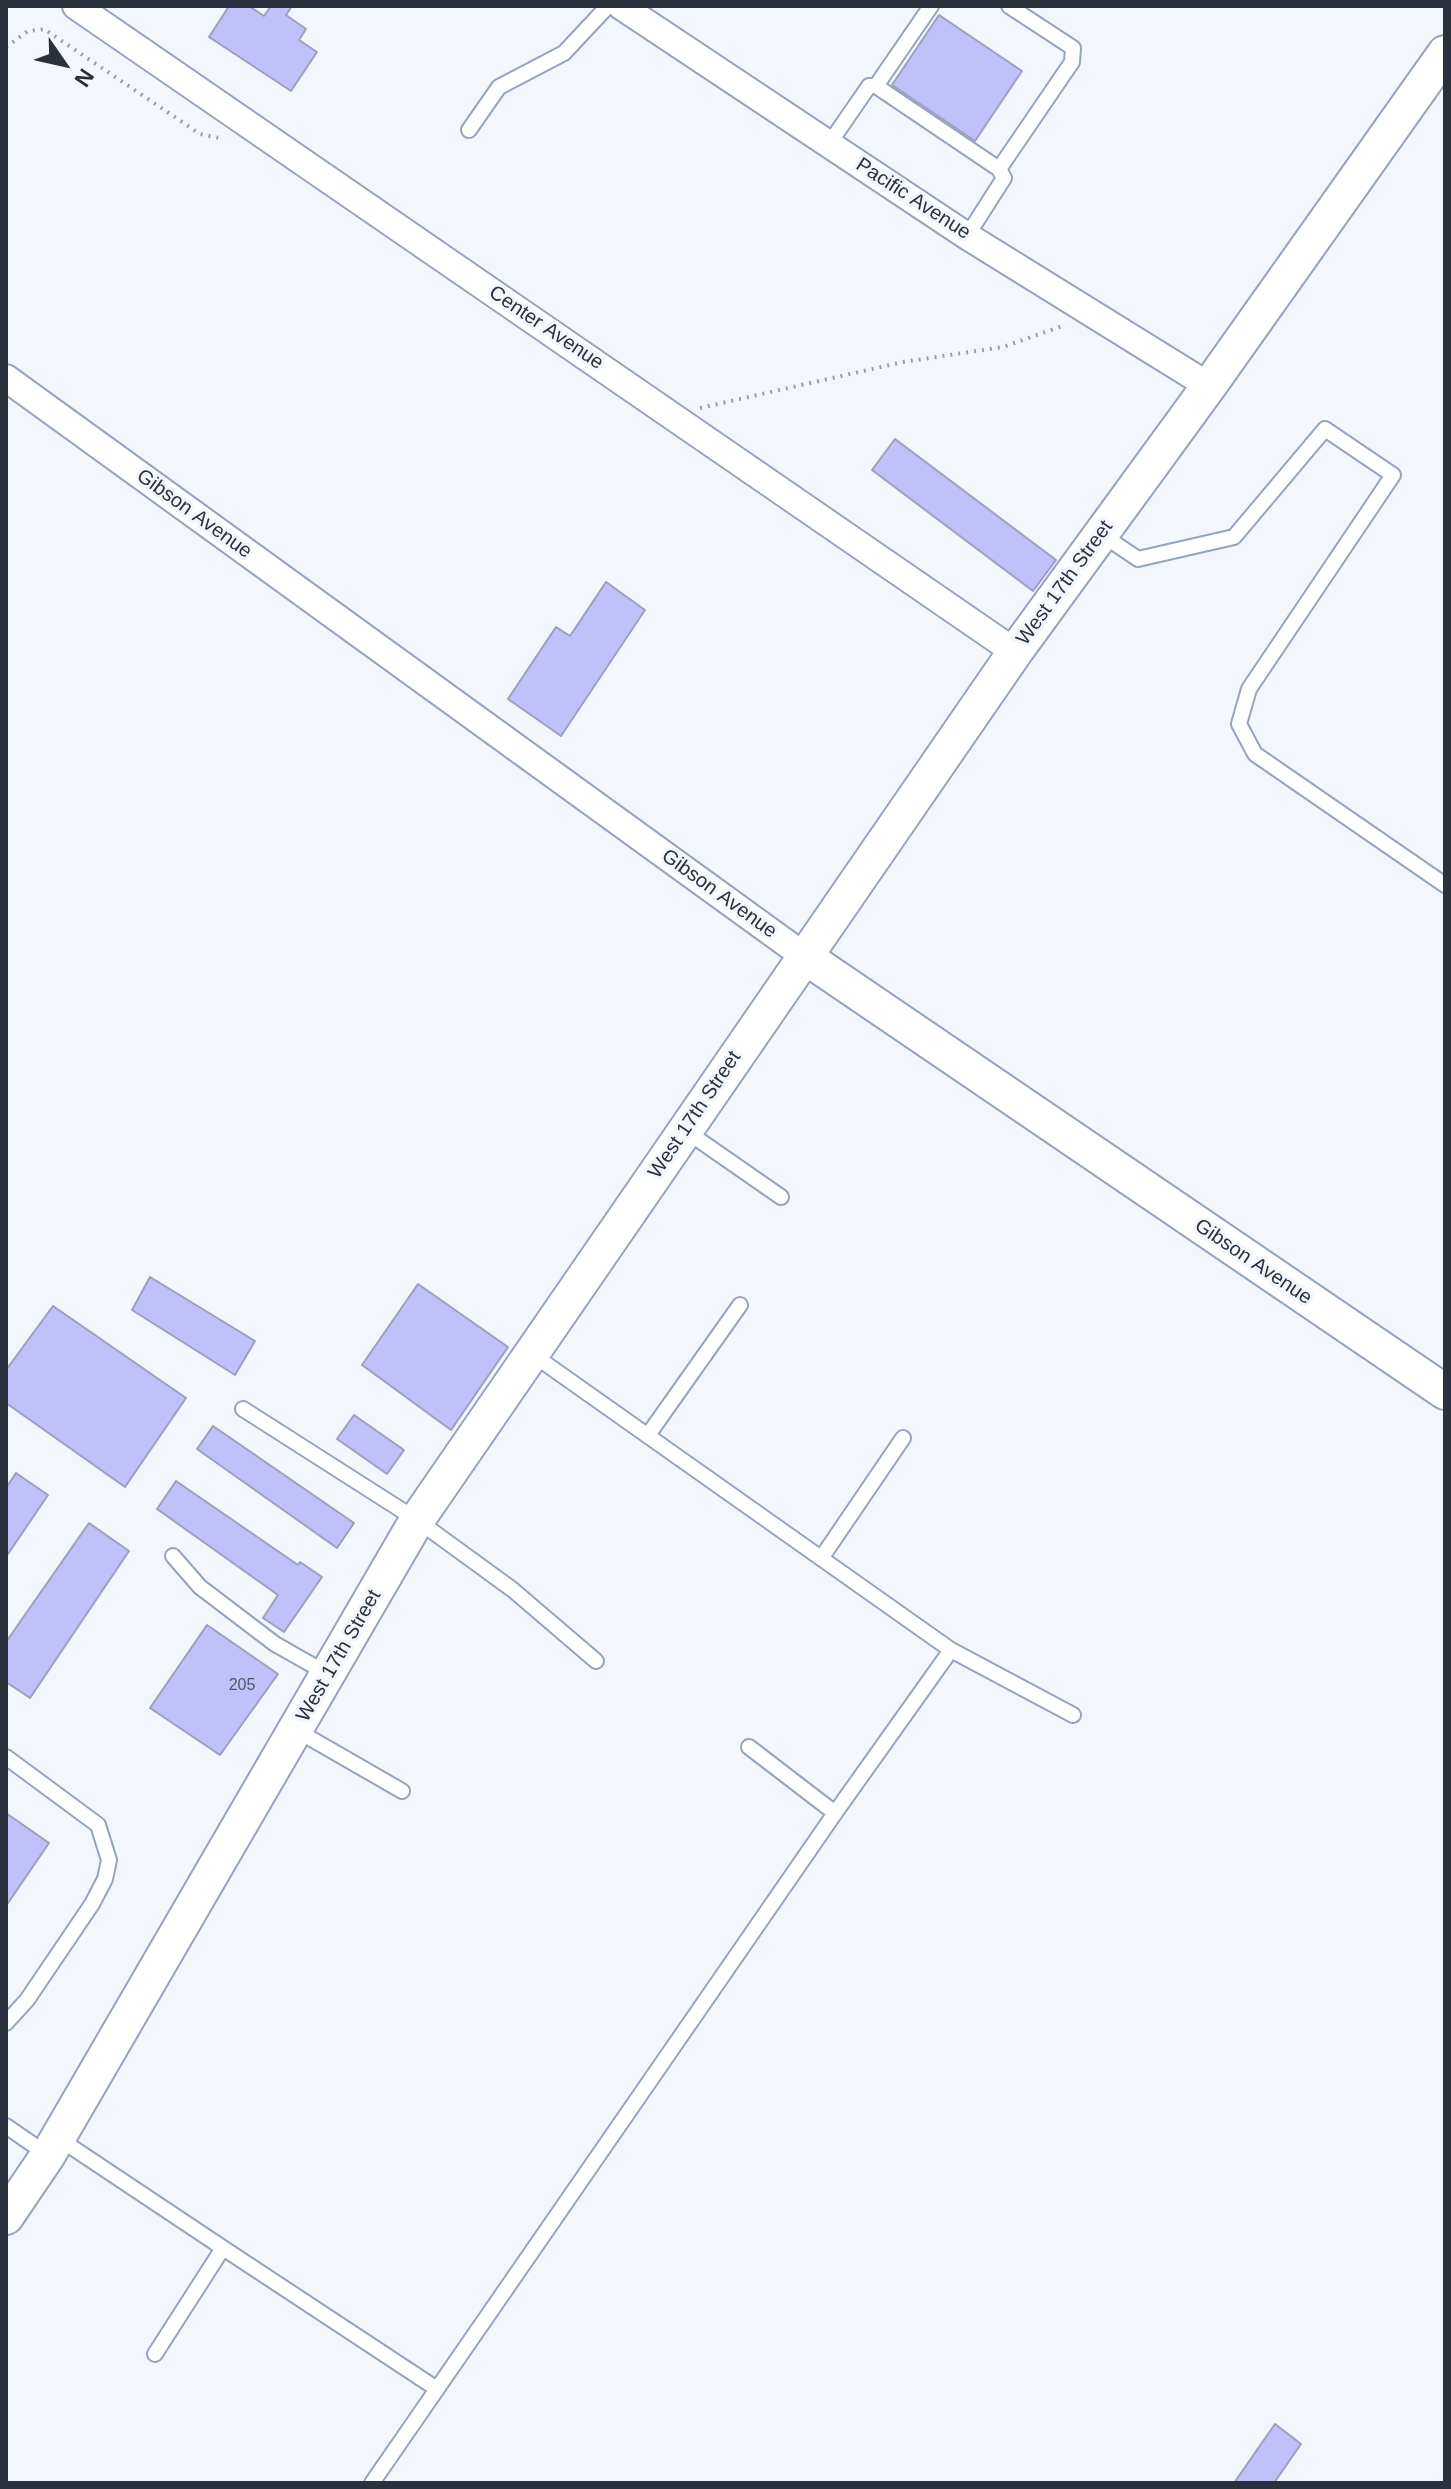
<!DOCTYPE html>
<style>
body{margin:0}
#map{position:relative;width:1451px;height:2489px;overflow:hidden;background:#f3f7fd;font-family:Arial,sans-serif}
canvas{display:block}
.frame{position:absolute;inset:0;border:8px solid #2b313c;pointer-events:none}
.north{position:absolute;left:24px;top:24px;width:80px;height:80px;-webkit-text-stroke:6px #f3f7fd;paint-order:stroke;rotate:124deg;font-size:22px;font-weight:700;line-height:32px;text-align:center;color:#2b313c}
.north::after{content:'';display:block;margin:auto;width:28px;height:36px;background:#2b313c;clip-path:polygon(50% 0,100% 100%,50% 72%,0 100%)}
</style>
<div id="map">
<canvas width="1451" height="2489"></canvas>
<div class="frame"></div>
<div class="north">N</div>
</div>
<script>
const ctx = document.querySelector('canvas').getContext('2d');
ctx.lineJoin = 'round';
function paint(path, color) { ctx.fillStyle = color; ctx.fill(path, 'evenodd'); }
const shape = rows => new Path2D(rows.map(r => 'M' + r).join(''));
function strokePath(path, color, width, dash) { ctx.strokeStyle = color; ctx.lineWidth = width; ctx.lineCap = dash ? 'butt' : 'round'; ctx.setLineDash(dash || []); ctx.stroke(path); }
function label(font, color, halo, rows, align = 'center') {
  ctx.font = font + ' Arial,sans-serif'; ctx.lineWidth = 7; ctx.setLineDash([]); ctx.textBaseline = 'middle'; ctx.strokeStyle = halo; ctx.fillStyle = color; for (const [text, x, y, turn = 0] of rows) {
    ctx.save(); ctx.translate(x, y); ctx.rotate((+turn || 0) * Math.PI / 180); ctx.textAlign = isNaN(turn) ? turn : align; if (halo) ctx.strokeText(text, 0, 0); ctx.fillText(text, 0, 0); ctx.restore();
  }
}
const building = shape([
 [229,6,249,6,264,16,271,6,292,6,286,15,306,29,299,40,317,52,291,91,209,37,229,6],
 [939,15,1022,71,975,141,892,85,939,15],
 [895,439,1056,560,1033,591,872,470,895,439],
 [606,582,645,610,561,736,508,699,556,627,570,636,606,582],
 [150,1277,255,1341,235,1375,132,1310,150,1277],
 [418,1284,508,1347,451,1430,362,1365,418,1284],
 [53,1306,186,1398,125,1487,6,1403,6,1370,53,1306],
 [354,1415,404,1450,387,1474,337,1439,354,1415],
 [213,1426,354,1523,337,1548,197,1449,213,1426],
 [16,1473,48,1495,6,1557,6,1488,16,1473],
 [176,1481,298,1565,300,1562,322,1577,284,1632,263,1618,278,1595,157,1509,176,1481],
 [89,1523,129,1551,30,1698,6,1682,6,1642,89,1523],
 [207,1625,278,1674,220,1755,150,1708,207,1625],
 [6,1813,49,1843,6,1906,6,1813],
 [1275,2424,1301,2444,1274,2483,1234,2483,1275,2424]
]);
const path = shape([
 [6,47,28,31,44,29,200,134,224,139],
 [700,408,903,362,1003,347,1065,325]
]);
const service = shape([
 [876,86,931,6],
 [469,130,499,87,564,53,608,6],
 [829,144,869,86,876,86,999,169,1004,178,967,236],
 [999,169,1072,62,1073,48,1009,6],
 [1101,534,1138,559,1234,537,1325,429,1393,475,1249,689,1239,724,1255,754,1445,885],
 [686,1131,781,1197],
 [532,1354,951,1650,1073,1715],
 [243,1409,417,1520,513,1590,596,1661],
 [648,1435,740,1305],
 [173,1556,200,1587,275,1644,328,1674],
 [822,1557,903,1438],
 [296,1730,402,1791],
 [749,1747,835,1813],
 [6,1757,98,1825,109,1860,105,1879,92,1904,27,2000,6,2023],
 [6,2126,48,2155],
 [58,2138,223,2248],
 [155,2354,223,2248,437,2389],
 [372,2483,835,1813,951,1650]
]);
const minor = shape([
 [76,6,1015,652],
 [621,6,967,236,1209,386],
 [6,378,804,956]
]);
const tertiary = shape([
 [804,956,1445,1392],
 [6,2217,48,2155,417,1520,1015,652,1209,386,1445,53]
]);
const numberNames = [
 ["205",242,1686]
];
const streetNames = [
 ["Pacific Avenue",913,199,33],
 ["Center Avenue",546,328,34],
 ["Gibson Avenue",194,514,36],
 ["West 17th Street",1065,583,-54],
 ["Gibson Avenue",719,894,36],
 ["West 17th Street",695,1115,-56],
 ["Gibson Avenue",1253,1262,34],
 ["West 17th Street",339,1656,-60]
];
paint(building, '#c0c1fa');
strokePath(building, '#9d9ebd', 2);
strokePath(service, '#94a3bf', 18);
strokePath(minor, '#94a3bf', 30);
strokePath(tertiary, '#94a3bf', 38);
strokePath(path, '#999ea7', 4, [2, 6]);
strokePath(service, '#fff', 14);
strokePath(minor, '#fff', 26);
strokePath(tertiary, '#fff', 34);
label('16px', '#50556c', null, numberNames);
label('20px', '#2b313c', '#f3f7fd', streetNames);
</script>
